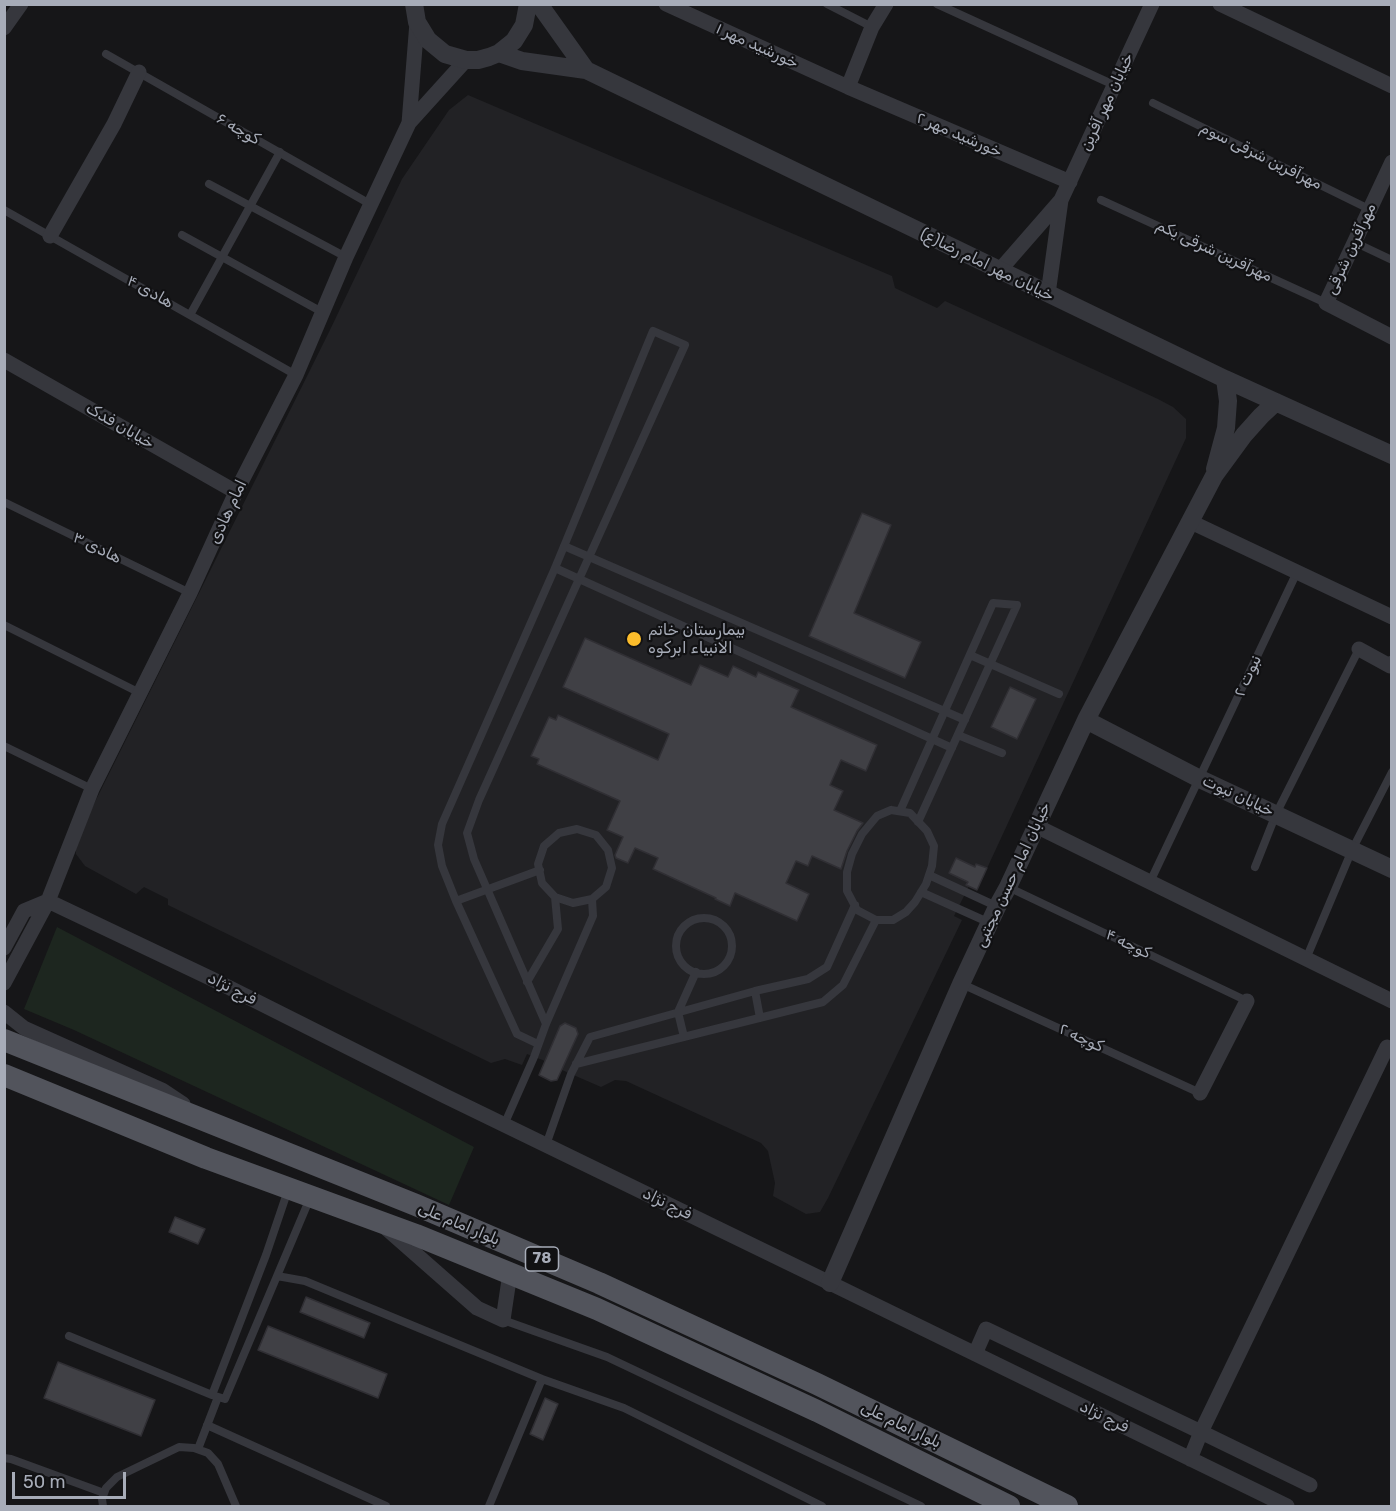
<!DOCTYPE html>
<meta charset="utf-8">
<style>
body{margin:0}
#map{position:relative;width:1396px;height:1511px;overflow:hidden;background:#161618;font-family:Rubik,sans-serif}
canvas{display:block}
.frame{position:absolute;inset:0;border:6px solid #a7acb8;pointer-events:none}
.scale{position:absolute;left:12px;top:1472px;width:114px;height:27px;box-sizing:border-box;border:3px solid #a7acb8;border-top:0;padding-left:8px;font-size:18px;line-height:21px;white-space:nowrap;color:#a7acb8;-webkit-text-stroke:4px #111113;paint-order:stroke}
</style>
<div id="map">
<canvas width="1396" height="1511"></canvas>
<div class="frame"></div>
<div class="scale">50 m</div>
</div>
<script>
const ctx = document.querySelector('canvas').getContext('2d');
ctx.lineJoin = 'round';
function paint(path, color) { ctx.fillStyle = color; ctx.fill(path, 'evenodd'); }
const shape = rows => new Path2D(rows.map(r => 'M' + r).join(''));
function strokePath(path, color, width, dash) { ctx.strokeStyle = color; ctx.lineWidth = width; ctx.lineCap = dash ? 'butt' : 'round'; ctx.setLineDash(dash || []); ctx.stroke(path); }
function label(font, color, halo, rows, align = 'center') {
  ctx.font = font + ' Rubik,"Noto Sans Arabic",sans-serif'; ctx.lineWidth = 4.5; ctx.setLineDash([]); ctx.textBaseline = 'middle'; ctx.strokeStyle = halo; ctx.fillStyle = color; for (const [text, x, y, turn = 0] of rows) {
    ctx.save(); ctx.translate(x, y); ctx.rotate((+turn || 0) * Math.PI / 180); ctx.textAlign = isNaN(turn) ? turn : align; if (halo) ctx.strokeText(text, 0, 0); ctx.fillText(text, 0, 0); ctx.restore();
  }
}
const built = shape([
 [468,95,892,276,895,288,937,308,945,301,1158,399,1173,407,1186,419,1186,438,977,890,969,886,954,916,962,920,828,1198,820,1212,806,1214,773,1196,775,1183,768,1151,761,1143,626,1081,615,1080,601,1087,562,1070,557,1080,551,1081,542,1077,540,1073,545,1061,527,1054,522,1065,505,1059,491,1063,168,905,168,899,144,887,136,894,85,866,76,854,76,840,329,332,402,179,449,110]
]);
const green = shape([
 [57,927,474,1147,449,1205,74,1030,24,1009]
]);
const building = shape([
 [862,513,891,525,854,613,921,642,905,678,809,636,862,513],
 [585,638,691,685,700,665,728,677,733,666,756,677,758,672,799,690,791,707,877,745,866,771,841,760,830,785,843,791,834,810,863,823,857,831,847,851,841,869,812,856,808,866,796,861,786,883,809,894,797,921,735,893,730,906,715,899,716,898,653,869,658,858,635,848,628,863,616,858,615,855,623,837,607,830,620,801,537,764,539,759,531,756,549,717,556,720,558,715,658,760,669,734,563,687,585,638],
 [1010,687,1036,699,1017,739,991,727,1010,687],
 [956,858,975,867,976,864,987,868,977,890,966,885,968,882,949,873,956,858],
 [565,1023,576,1028,578,1034,557,1080,551,1081,539,1075,560,1026,565,1023],
 [175,1217,205,1229,198,1244,169,1232,175,1217],
 [306,1297,370,1323,364,1338,300,1312,306,1297],
 [268,1326,387,1374,378,1398,258,1350,268,1326],
 [58,1362,155,1400,141,1436,44,1398,58,1362],
 [545,1398,558,1404,543,1440,530,1434,545,1398]
]);
const service = shape([
 [827,4,872,27],
 [937,4,1114,85],
 [106,54,370,204],
 [1153,103,1369,209],
 [209,184,346,257],
 [1101,200,1326,303],
 [4,210,296,375],
 [182,235,322,312],
 [1354,242,1392,260],
 [190,315,280,152],
 [4,502,190,593],
 [564,546,965,720],
 [555,568,952,748],
 [4,625,140,693],
 [970,655,1059,694],
 [958,735,1002,753],
 [4,746,92,789],
 [891,810,910,813,927,831,934,846,932,866,926,884,915,902,906,912,893,920,876,920,857,910,847,891,847,872,852,854,862,834,877,816,891,810],
 [900,811,993,603,1017,605,918,822],
 [1255,867,1276,814,1359,649],
 [929,875,996,906],
 [1150,882,1297,572],
 [1008,887,1247,1001],
 [921,892,990,923],
 [456,901,540,870],
 '676 946a28 28 0 1 1 56 0a28 28 0 1 1-56 0Z',
 [1306,959,1352,850,1392,772],
 [527,982,558,929,555,897,542,883,538,864,544,846,559,833,577,829,596,835,608,850,612,868,606,887,592,899,573,903,555,897],
 [962,984,1200,1093],
 [755,991,760,1018],
 [684,1037,678,1012,696,972],
 [538,1044,517,1034,456,901,442,866,438,845,442,824,555,568,653,331,685,345,479,800,467,833,474,859,546,1024],
 [576,1064,823,1002,843,985,876,920],
 [504,1125,534,1057,546,1024,593,916,592,899],
 [546,1145,571,1074,590,1037,755,991,808,979,827,967,855,905],
 [288,1190,266,1255,212,1395,225,1399,310,1198],
 [277,1276,305,1281,542,1379],
 [503,1320,607,1357,921,1506],
 [69,1336,212,1395],
 [207,1425,386,1506],
 [198,1449,218,1397],
 [4,1458,11,1459,104,1493],
 [103,1506,102,1499,106,1488,117,1477,179,1447,194,1448,208,1453,218,1464,236,1506],
 [489,1506,542,1379,624,1408,822,1506]
]);
const minor = shape([
 [666,4,848,87,1070,182],
 [1220,4,1392,86],
 [4,28,21,4],
 [466,60,409,123,346,257,296,375,236,492,190,593,92,789,48,901,212,979,445,1096,830,1283,1287,1506],
 [848,87,872,27,886,4],
 [409,123,417,22],
 [1392,162,1326,303,1392,337],
 [50,236,114,124,139,72],
 [999,271,1061,200,1152,4],
 [1048,294,1061,200],
 [4,360,236,492],
 [1191,522,1392,617],
 [1359,649,1390,666,1392,663],
 [1036,826,1392,1001],
 [4,948,24,911,48,901,4,983],
 [4,1012,24,1028,162,1090,183,1104],
 [1200,1093,1247,1001],
 [386,1228,477,1308,503,1320,510,1273],
 [975,1354,986,1329,1201,1432,1387,1047],
 [1190,1459,1201,1432,1310,1485]
]);
const tertiary = shape([
 [414,4,417,22,428,40,445,54,466,60,478,60,489,57,499,53,514,41,524,25,528,4],
 [539,4,586,70],
 [499,53,522,61,586,70,1225,379,1392,455],
 [1215,469,1226,428,1228,401,1225,379],
 [1086,720,1200,779,1392,869],
 [830,1283,961,984,997,907,1008,887,1086,720,1214,476,1244,435,1261,416,1276,402]
]);
const primary = shape([
 [4,1040,416,1205,599,1283,817,1384,1067,1506],
 [4,1075,206,1158,416,1235,597,1309,817,1411,1009,1506]
]);
const markers = [
 [634,639,8,"#fbbc2b"]
];
const shields = [
 [542,1259,33]
];
const shieldNames = [
 ["78",542,1259]
];
const streetNames = [
 ["خورشید مهر ۱",757,46,24],
 ["خیابان مهر آفرین",1107,102,-65],
 ["کوچه ۶",238,129,30],
 ["خورشید مهر ۲",959,135,23],
 ["مهرآفرین شرقی سوم",1261,156,26],
 ["مهرآفرین شرقی",1351,249,-65],
 ["مهرآفرین شرقی یکم",1214,251,25],
 ["خیابان مهر امام رضا(ع)",987,265,26],
 ["هادی ۴",150,292,29],
 ["خیابان فدک",120,426,30],
 ["امام هادی",228,512,-65],
 ["هادی ۳",97,548,26],
 ["نبوت ۲",1248,676,-65],
 ["خیابان نبوت",1238,796,25],
 ["خیابان امام حسن مجتبی",1013,875,-65],
 ["کوچه ۴",1128,944,26],
 ["فرج نژاد",232,989,27],
 ["کوچه ۲",1081,1038,25],
 ["فرج نژاد",667,1204,26],
 ["بلوار امام علی",459,1224,23],
 ["فرج نژاد",1104,1417,26],
 ["بلوار امام علی",901,1425,26]
];
const poiNames = [
 ["بیمارستان خاتم",648,630],
 ["الانبیاء ابرکوه",648,648]
];
paint(built, '#222225');
paint(green, '#1d261f');
paint(building, '#404045');
strokePath(building, '#302f34', 1.5);
strokePath(service, '#36373d', 8);
strokePath(minor, '#36373d', 15);
strokePath(tertiary, '#36373d', 18);
strokePath(primary, '#52545c', 22);
for (const [x, y, r, color] of markers) { const dot = new Path2D(); dot.arc(x, y, r, 0, 2 * Math.PI); ctx.fillStyle = color; ctx.fill(dot); strokePath(dot, '#111113', 2); }
for (const [x, y, w] of shields) { const box = new Path2D(); box.roundRect(x - w / 2, y - 12, w, 24, 4.5); ctx.fillStyle = '#111113'; ctx.fill(box); strokePath(box, '#a7acb8', 1.5); }
label('bold 15px', '#a7acb8', null, shieldNames);
label('16px', '#a7acb8', '#111113', streetNames);
label('16px', '#a7acb8', '#111113', poiNames, 'left');
</script>
